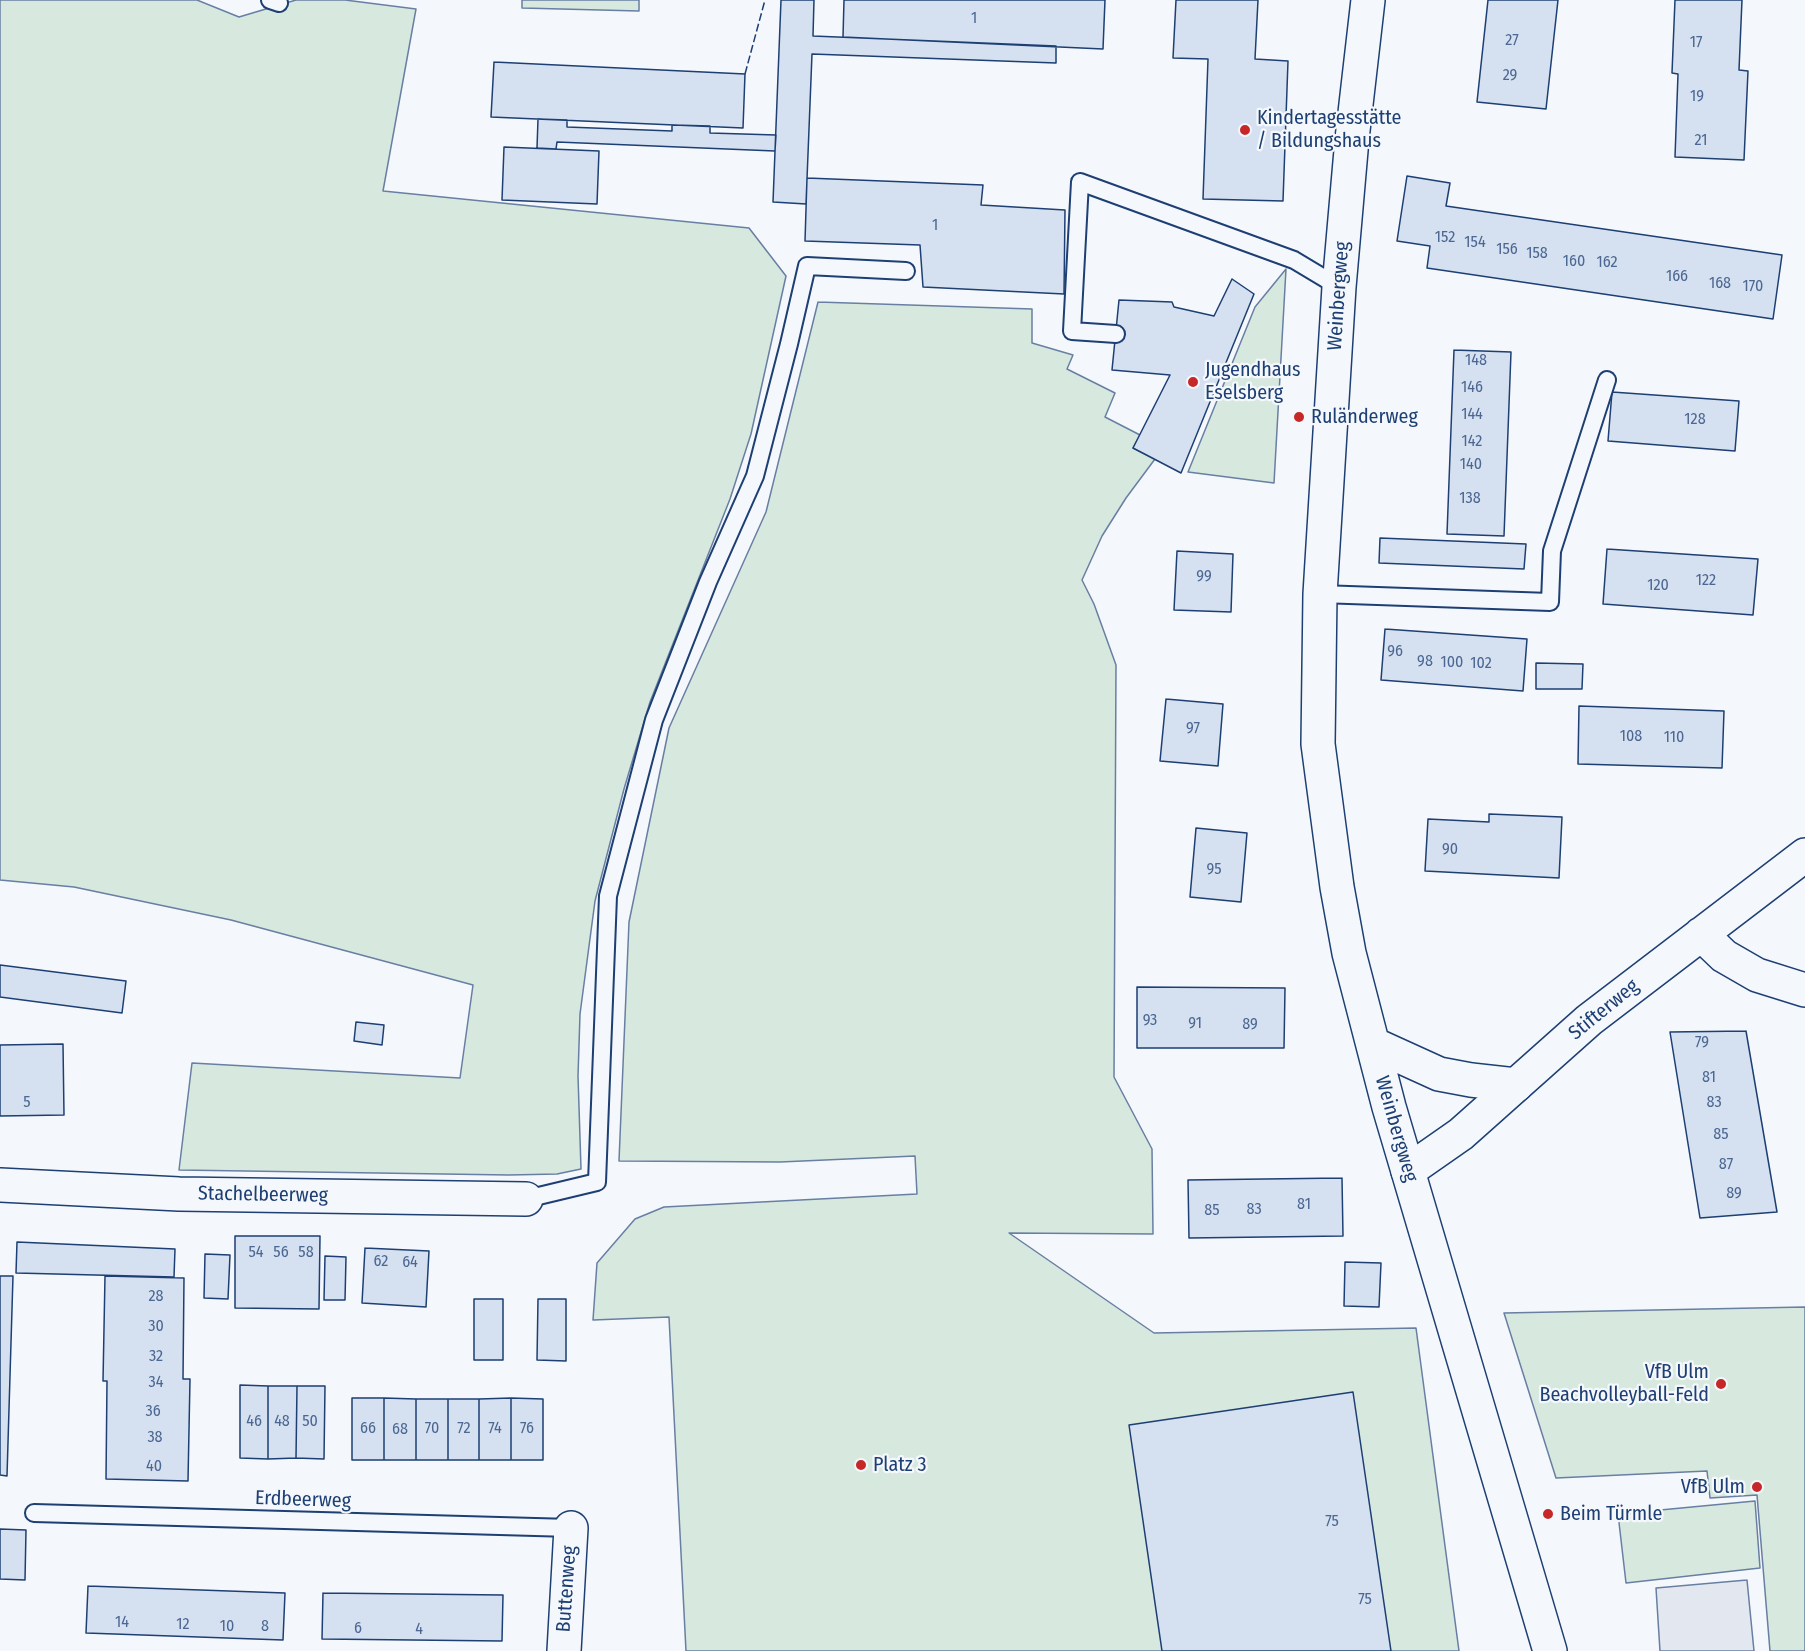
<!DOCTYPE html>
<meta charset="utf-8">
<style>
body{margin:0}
canvas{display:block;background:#f4f7fb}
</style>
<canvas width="1805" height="1651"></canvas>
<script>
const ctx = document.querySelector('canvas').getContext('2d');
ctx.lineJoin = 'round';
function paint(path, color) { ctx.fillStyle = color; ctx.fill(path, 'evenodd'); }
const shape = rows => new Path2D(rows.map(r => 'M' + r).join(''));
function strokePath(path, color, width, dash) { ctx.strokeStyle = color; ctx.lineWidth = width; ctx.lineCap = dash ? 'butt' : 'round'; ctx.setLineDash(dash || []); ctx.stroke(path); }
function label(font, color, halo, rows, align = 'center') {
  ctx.font = font + ' "Fira Sans Condensed",sans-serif'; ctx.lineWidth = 4.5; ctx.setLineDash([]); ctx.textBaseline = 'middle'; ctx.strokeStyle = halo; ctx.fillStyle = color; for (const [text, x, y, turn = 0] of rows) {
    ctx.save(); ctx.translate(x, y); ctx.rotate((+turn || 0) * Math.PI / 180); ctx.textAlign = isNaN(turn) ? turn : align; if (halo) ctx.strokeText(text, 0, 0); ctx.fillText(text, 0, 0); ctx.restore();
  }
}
const green = shape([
 [0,0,197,0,239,17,296,0,345,0,416,9,383,191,749,228,786,276,751,434,730,499,650,702,624,789,595,901,580,1014,578,1076,581,1169,557,1174,509,1175,179,1170,192,1063,460,1078,473,985,231,920,74,887,0,880,0,0],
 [522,0,639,0,639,11,522,8,522,0],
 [1286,269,1274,483,1188,472,1255,307,1286,269],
 [818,302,1032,309,1032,343,1073,355,1067,369,1115,393,1105,417,1140,435,1133,448,1155,459,1126,498,1102,536,1082,580,1094,604,1116,665,1114,1077,1152,1149,1153,1234,1009,1233,1154,1333,1416,1328,1459,1651,686,1651,669,1317,593,1320,597,1263,635,1219,664,1207,917,1194,915,1156,780,1162,619,1161,629,922,669,728,766,512,818,302],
 [1805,1307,1805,1651,1770,1651,1757,1495,1710,1498,1707,1471,1556,1478,1504,1313,1805,1307],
 [1755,1501,1760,1568,1626,1583,1618,1514,1755,1501]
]);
const parking = shape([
 [1747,1580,1754,1651,1660,1651,1656,1588,1747,1580]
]);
const building = shape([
 [781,0,814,0,813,36,1056,46,1056,63,812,54,806,204,773,202,781,0],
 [844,0,1105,0,1103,49,843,37,844,0],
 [1176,0,1258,0,1255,59,1288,61,1283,201,1203,199,1208,59,1173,58,1176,0],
 [1488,0,1558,0,1546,109,1477,102,1488,0],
 [1675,0,1742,0,1739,70,1748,71,1744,160,1675,157,1678,74,1672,73,1675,0],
 [494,62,745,74,743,128,491,117,494,62],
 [538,119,567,120,567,127,672,131,672,125,710,126,710,133,776,135,775,151,557,142,556,149,537,148,538,119],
 [504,147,599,151,597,204,502,200,504,147],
 [1407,176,1450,183,1446,206,1782,255,1773,319,1427,268,1430,246,1397,241,1407,176],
 [807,178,983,185,981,205,1065,210,1064,294,923,287,920,245,805,241,807,178],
 [1232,279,1254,294,1181,473,1133,448,1170,375,1112,370,1119,300,1172,302,1174,307,1214,316,1232,279],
 [1454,350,1511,352,1504,536,1447,534,1454,350],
 [1612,392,1739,401,1735,451,1608,441,1612,392],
 [1380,538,1526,544,1524,569,1379,563,1380,538],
 [1607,549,1758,559,1753,615,1603,604,1607,549],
 [1177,551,1233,554,1231,612,1174,610,1177,551],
 [1385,629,1527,639,1523,691,1381,680,1385,629],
 [1536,663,1583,664,1582,689,1536,689,1536,663],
 [1166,699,1223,704,1218,766,1160,761,1166,699],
 [1579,706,1724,711,1722,768,1578,764,1579,706],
 [1489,814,1562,817,1559,878,1425,871,1428,819,1489,822,1489,814],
 [1196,828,1247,833,1241,902,1190,897,1196,828],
 [0,965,126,981,122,1013,0,997,0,965],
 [1137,987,1285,988,1284,1048,1137,1048,1137,987],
 [356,1022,384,1025,382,1045,354,1041,356,1022],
 [1746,1031,1777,1212,1700,1218,1670,1032,1746,1031],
 [63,1044,64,1115,0,1116,0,1045,63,1044],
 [1342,1178,1343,1236,1189,1238,1188,1180,1342,1178],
 [235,1236,320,1236,319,1309,235,1308,235,1236],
 [17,1242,175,1249,174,1277,16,1273,17,1242],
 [365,1248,429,1251,426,1307,362,1303,365,1248],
 [205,1254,230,1255,228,1299,204,1298,205,1254],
 [325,1256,346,1257,345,1300,324,1300,325,1256],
 [1345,1262,1381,1263,1379,1307,1344,1306,1345,1262],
 [0,1276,13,1276,7,1476,0,1475,0,1276],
 [105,1276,184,1278,183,1379,190,1379,188,1481,106,1479,107,1381,103,1381,105,1276],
 [474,1299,503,1299,503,1360,474,1360,474,1299],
 [538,1299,566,1299,566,1361,537,1360,538,1299],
 [240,1385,268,1386,268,1459,240,1458,240,1385],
 [268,1386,297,1386,296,1458,268,1459,268,1386],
 [297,1386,325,1386,324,1459,296,1458,297,1386],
 [1353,1392,1391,1651,1162,1651,1129,1425,1353,1392],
 [352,1398,384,1398,384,1460,352,1460,352,1398],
 [384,1398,416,1399,416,1460,384,1460,384,1398],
 [511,1398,543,1399,543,1460,511,1460,511,1398],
 [511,1398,511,1460,479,1460,479,1399,511,1398],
 [416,1399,448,1399,448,1460,416,1460,416,1399],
 [448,1399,479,1399,479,1460,448,1460,448,1399],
 [0,1529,26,1530,25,1580,0,1579,0,1529],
 [88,1586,285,1593,283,1640,86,1633,88,1586],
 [323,1593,503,1595,502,1641,322,1639,323,1593]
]);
const lane = shape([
 [270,0,279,3],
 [1116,334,1072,331,1080,182,1294,260,1339,287],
 [1320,594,1550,602,1552,551,1607,380],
 [526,1199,597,1182,608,896,654,720,708,582,755,476,789,344,807,266,906,271],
 [34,1513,571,1528]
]);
const street = shape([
 [1701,934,1724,956,1757,975,1805,990],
 [1408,1171,1461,1134,1589,1020,1805,855],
 [0,1185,179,1194,526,1199],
 [564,1651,571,1528]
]);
const secondary = shape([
 [1368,0,1352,139,1339,287,1320,594,1318,744,1337,887,1349,953,1389,1107,1550,1651],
 [1373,1044,1439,1074,1471,1080,1516,1085]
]);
const fence = shape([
 [745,74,765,0]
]);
const markers = [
 [1245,130,6,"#c62828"],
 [1193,382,6,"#c62828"],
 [1299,417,6,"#c62828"],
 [1721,1384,6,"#c62828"],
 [861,1465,6,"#c62828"],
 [1757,1487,6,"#c62828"],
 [1548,1514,6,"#c62828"]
];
const numberNames = [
 ["1",974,19],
 ["27",1512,41],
 ["17",1696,43],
 ["29",1510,76],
 ["19",1697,97],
 ["21",1701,141],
 ["1",935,226],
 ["152",1445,238],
 ["154",1475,243],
 ["156",1507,250],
 ["158",1537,254],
 ["160",1574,262],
 ["162",1607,263],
 ["166",1677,277],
 ["168",1720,284],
 ["170",1753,287],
 ["148",1476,361],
 ["146",1472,388],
 ["144",1472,415],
 ["128",1695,420],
 ["142",1472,442],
 ["140",1471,465],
 ["138",1470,499],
 ["99",1204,577],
 ["122",1706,581],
 ["120",1658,586],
 ["96",1395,652],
 ["98",1425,662],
 ["100",1452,663],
 ["102",1481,664],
 ["97",1193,729],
 ["108",1631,737],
 ["110",1674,738],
 ["90",1450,850],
 ["95",1214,870],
 ["93",1150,1021],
 ["91",1195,1024],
 ["89",1250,1025],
 ["79",1702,1043],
 ["81",1709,1078],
 ["5",27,1103],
 ["83",1714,1103],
 ["85",1721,1135],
 ["87",1726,1165],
 ["89",1734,1194],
 ["81",1304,1205],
 ["83",1254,1210],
 ["85",1212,1211],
 ["54",256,1253],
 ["56",281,1253],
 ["58",306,1253],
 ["62",381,1262],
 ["64",410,1263],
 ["28",156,1297],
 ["30",156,1327],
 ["32",156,1357],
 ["34",156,1383],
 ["36",153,1412],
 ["46",254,1422],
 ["48",282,1422],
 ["50",310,1422],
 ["66",368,1429],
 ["70",432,1429],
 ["72",464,1429],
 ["74",495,1429],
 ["76",527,1429],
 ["68",400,1430],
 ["38",155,1438],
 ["40",154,1467],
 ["75",1332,1522],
 ["75",1365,1600],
 ["14",122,1623],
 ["12",183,1625],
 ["10",227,1627],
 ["8",265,1627],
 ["6",358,1629],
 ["4",419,1630]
];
const poiNames = [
 ["Kindertagesstätte",1257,118],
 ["/ Bildungshaus",1257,141],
 ["Jugendhaus",1205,370],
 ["Eselsberg",1205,393],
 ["Ruländerweg",1311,417],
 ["VfB Ulm",1709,1372,"right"],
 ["Beachvolleyball-Feld",1709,1395,"right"],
 ["Platz 3",873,1465],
 ["VfB Ulm",1745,1487,"right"],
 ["Beim Türmle",1560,1514]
];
const streetNames = [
 ["Weinbergweg",1339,296,-86],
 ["Stifterweg",1604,1010,-39],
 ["Weinbergweg",1396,1129,74],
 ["Stachelbeerweg",263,1195,1],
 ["Erdbeerweg",303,1500,2],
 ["Buttenweg",567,1589,-86]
];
paint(green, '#d7e8df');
strokePath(green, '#687fa3', 1.5);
paint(parking, '#e3e8f0');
strokePath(parking, '#687fa3', 1.5);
paint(building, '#d5e0f0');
strokePath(building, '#1d3f73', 1.5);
strokePath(lane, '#1d3f73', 20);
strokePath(street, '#1d3f73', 36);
strokePath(secondary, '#1d3f73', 36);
strokePath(lane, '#f4f7fb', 16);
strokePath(street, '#f4f7fb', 33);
strokePath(secondary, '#f4f7fb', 33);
strokePath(fence, '#1d3f73', 1.5, [8, 3]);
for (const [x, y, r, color] of markers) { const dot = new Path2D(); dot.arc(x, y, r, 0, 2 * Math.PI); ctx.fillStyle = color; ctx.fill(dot); strokePath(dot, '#f4f7fb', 2); }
label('16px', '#4b6792', null, numberNames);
label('20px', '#1d3f73', '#f4f7fb', poiNames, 'left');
label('20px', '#1d3f73', '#f4f7fb', streetNames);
</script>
